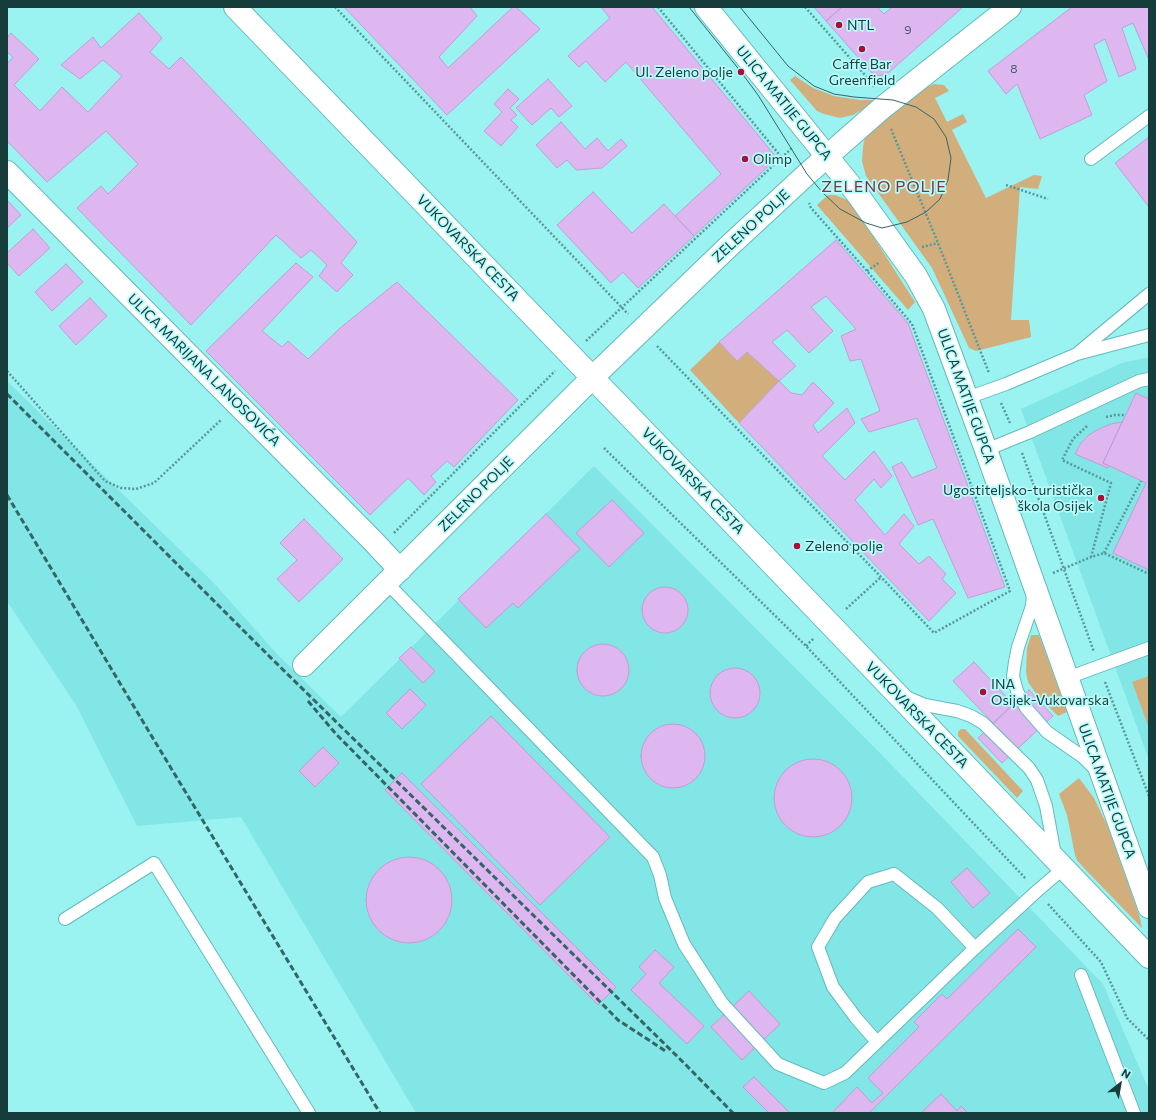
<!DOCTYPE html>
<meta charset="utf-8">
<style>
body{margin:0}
#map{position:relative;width:1156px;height:1120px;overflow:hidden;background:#9af2f1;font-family:Commissioner,sans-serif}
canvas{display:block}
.frame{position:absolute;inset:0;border:8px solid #173c3c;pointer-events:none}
.north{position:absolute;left:1100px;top:1064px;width:40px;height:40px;-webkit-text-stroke:3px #b7fcfb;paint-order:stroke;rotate:31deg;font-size:11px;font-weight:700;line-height:16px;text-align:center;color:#173c3c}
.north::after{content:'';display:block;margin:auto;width:14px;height:18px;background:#173c3c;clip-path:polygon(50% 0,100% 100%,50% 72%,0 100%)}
</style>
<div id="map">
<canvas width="1156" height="1120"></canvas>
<div class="frame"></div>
<div class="north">N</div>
</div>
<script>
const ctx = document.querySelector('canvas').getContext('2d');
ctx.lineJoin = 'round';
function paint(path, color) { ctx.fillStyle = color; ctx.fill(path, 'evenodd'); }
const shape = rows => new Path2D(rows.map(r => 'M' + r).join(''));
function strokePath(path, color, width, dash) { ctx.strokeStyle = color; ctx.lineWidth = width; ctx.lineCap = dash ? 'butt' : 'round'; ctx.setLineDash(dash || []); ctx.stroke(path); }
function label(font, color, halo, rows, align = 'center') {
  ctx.font = font + ' Commissioner,sans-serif'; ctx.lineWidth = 3.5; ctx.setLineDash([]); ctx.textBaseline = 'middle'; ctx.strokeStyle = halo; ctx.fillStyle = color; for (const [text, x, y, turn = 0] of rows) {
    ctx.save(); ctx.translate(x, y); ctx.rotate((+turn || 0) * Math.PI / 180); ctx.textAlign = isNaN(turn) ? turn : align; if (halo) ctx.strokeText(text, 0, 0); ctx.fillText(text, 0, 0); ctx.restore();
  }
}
const built = shape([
 [1149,357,1149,760,1021,409,1122,363],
 [7,381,212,581,277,654,341,717,594,466,881,754,1103,984,1149,1090,1149,1113,416,1113,241,817,137,826,76,705,7,601]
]);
const green = shape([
 [795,76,813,88,834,96,860,100,872,100,874,103,853,115,840,118,824,114,817,111,790,80],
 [934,84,944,85,949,91,935,98,947,122,963,114,967,122,952,130,986,198,1034,175,1042,176,1038,189,1020,187,1011,320,1029,320,1031,337,976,351,969,348,932,268,866,176,862,161,863,147,865,137,871,129,925,88],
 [828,195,835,195,845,199,851,203,858,213,915,302,908,310,817,205],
 [719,342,737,361,747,352,779,381,739,423,690,370],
 [1031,635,1039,635,1067,712,1058,716,1037,695,1028,682,1026,672,1027,648],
 [1149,676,1149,728,1132,682],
 [961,729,965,729,1023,791,1017,798,958,736,958,732],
 [1079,778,1094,798,1108,827,1140,918,1142,928,1083,867,1077,860,1075,855,1067,815,1059,794]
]);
const building = shape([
 [344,7,470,7,477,16,439,57,448,68,513,7,516,7,540,29,447,115,344,7],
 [601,7,652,7,777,158,694,236,675,216,721,174,626,62,605,82,586,61,579,67,568,56,610,18,601,7],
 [814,7,842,7,826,21,814,7],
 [842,7,877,7,884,14,892,7,963,7,888,73,879,76,871,72,826,21,842,7],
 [1072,7,1149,7,1149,60,1133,23,1122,28,1136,69,1119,77,1105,39,1094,45,1107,81,1084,95,1092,115,1040,139,1017,84,1006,94,988,71,1072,7],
 [139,13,162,38,150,52,169,69,181,57,357,242,341,263,353,275,337,292,319,276,327,265,311,250,301,258,276,235,191,325,77,208,101,186,108,194,138,164,106,131,47,182,7,141,7,64,13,57,7,52,7,38,11,33,39,59,14,85,40,111,62,87,88,112,122,76,103,60,80,79,61,65,93,37,101,48,139,13],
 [548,79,572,106,559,117,551,108,532,125,516,108,548,79],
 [508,89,519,99,510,108,517,115,511,120,518,127,501,146,484,131,502,112,494,104,508,89],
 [561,122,585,149,597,138,608,151,621,139,627,146,602,168,576,170,567,160,557,168,536,145,561,122],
 [1149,137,1149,207,1115,163,1149,137],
 [593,192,632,233,664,204,694,236,638,288,623,272,611,283,557,225,593,192],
 [7,200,21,215,7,228,7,200],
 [33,229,50,248,19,276,7,263,7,253,33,229],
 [836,240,908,323,1005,587,968,598,933,519,918,525,892,467,902,462,912,478,937,468,917,418,869,432,861,419,880,411,861,359,850,361,841,336,856,329,826,296,811,307,833,331,809,353,787,330,772,342,796,366,779,381,747,352,737,361,719,342,836,240],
 [296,263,313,277,262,331,282,347,288,341,308,359,339,329,397,282,518,400,454,467,447,461,431,476,436,482,424,495,408,478,370,515,206,351,296,263],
 [66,264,83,282,52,311,35,292,66,264],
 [90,298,107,316,76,345,59,326,90,298],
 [779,381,791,393,802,395,813,382,834,403,813,425,818,433,847,408,855,423,822,456,845,480,874,451,892,476,881,488,874,479,855,500,885,535,904,514,914,526,899,544,919,564,929,556,946,574,942,579,956,593,929,621,739,423,779,381],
 [1136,393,1149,399,1149,570,1113,553,1146,483,1103,463,1136,393],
 [1122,422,1103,463,1109,466,1108,468,1075,454,1081,443,1089,435,1099,429,1111,424,1122,422],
 [612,500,644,533,609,567,576,533,612,500],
 [546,514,580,549,518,608,513,603,486,628,458,599,546,514],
 [304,519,343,559,299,602,277,579,297,560,280,543,304,519],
 '642 610a23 23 0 1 1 46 0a23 23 0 1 1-46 0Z',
 '577 670a26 26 0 1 1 52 0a26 26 0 1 1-52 0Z',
 [411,647,435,671,423,683,399,658,411,647],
 [974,662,1013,704,993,723,953,681,974,662],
 '710 693a25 25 0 1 1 50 0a25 25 0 1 1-50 0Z',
 [410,689,426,705,402,729,386,713,410,689],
 [1029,690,1053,716,1002,763,978,738,1029,690],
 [491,716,610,837,540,905,421,784,491,716],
 '641 756a32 32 0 1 1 64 0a32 32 0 1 1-64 0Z',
 [323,747,339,763,315,787,299,771,323,747],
 '774 798a39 39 0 1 1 78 0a39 39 0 1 1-78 0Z',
 [402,773,616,987,598,1005,385,790,402,773],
 '366 900a43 43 0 1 1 86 0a43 43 0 1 1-86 0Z',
 [967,868,990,893,973,908,951,882,967,868],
 [1018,929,1036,947,869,1113,832,1113,857,1087,872,1103,883,1093,868,1078,919,1027,914,1022,942,994,947,999,1018,929],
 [655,950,674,967,659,983,704,1026,687,1044,631,990,646,974,639,967,655,950],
 [749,991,780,1024,742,1060,711,1027,749,991],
 [754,1077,790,1113,769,1113,743,1087,754,1077],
 [941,1094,957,1111,961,1106,968,1113,921,1113,941,1094]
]);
const path = shape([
 [335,7,628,314],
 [658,7,787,164],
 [805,7,872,83,874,87],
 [891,129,938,243,989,373],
 [1006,185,1048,199],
 [922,247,938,243],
 [867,271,880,262],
 [586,341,793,147],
 [657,346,881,577,934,633,1010,591,912,324,867,271,811,208,809,203],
 [7,371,105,481,121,488,136,489,154,483,221,420],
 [1001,403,1010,423],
 [1106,417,1115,415,1125,415],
 [1087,426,1073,439,1062,460,1111,483,1091,557,1104,553,1149,574],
 [604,448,806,646,1026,879],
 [1022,453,1094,652],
 [394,533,555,371],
 [1104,553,1141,481],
 [1053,573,1091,557],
 [846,609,881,577],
 [806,646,814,638],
 [1105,682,1149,796],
 [1048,904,1101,962,1127,1018,1149,1040]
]);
const service = shape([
 [1091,159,1149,116],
 [1079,352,1149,294],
 [967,398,1006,384,1077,354,1149,335],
 [986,450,1030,432,1139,381,1149,379],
 [387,583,653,857,660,875,665,898,684,944,722,1003,778,1064,824,1083,845,1073,975,948,1037,891,1064,868],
 [1033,593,1032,606,1018,647,1015,662,1013,676,1017,691,1026,708,1047,732,1083,757,1095,769],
 [1067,678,1149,648],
 [906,697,925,705,957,711,971,716,983,723,1029,768,1037,780,1046,806,1055,855],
 [65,919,154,863,309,1113],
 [1081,975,1134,1113],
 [877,1042,856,1018,833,987,818,947,835,918,868,882,894,874,937,908,975,948]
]);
const minor = shape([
 [7,172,373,541,400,570],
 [304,665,593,377,728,247,807,174,882,108,1010,7]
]);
const secondary = shape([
 [235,7,830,624,1149,957],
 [706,7,855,191,916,276,934,309,986,450,1149,907]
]);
const tram = shape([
 [689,7,741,72,758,95,807,174,822,192,840,209,866,223,882,228,907,222,926,212,940,199,948,180,951,158,946,137,934,119,916,107,893,100,854,97,834,94,814,86,788,66,740,7]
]);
const rail = shape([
 [7,394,268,655,685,1064,733,1113],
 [7,495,154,740,380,1113],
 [308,701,336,734,618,1020,667,1052]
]);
const markers = [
 [839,25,4,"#a70f38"],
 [862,49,4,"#a70f38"],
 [741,72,4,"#a70f38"],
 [745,159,4,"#a70f38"],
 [1101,498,4,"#a70f38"],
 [797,546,4,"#a70f38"],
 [983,692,4,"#a70f38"]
];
const numberNames = [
 ["9",908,30],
 ["8",1014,69]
];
const poiNames = [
 ["NTL",847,25],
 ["Caffe Bar",862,64,"center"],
 ["Greenfield",862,80,"center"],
 ["Ul. Zeleno polje",733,72,"right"],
 ["Olimp",753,159],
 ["Ugostiteljsko-turistička",1093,490,"right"],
 ["škola Osijek",1093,506,"right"],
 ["Zeleno polje",805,546],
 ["INA",991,684],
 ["Osijek-Vukovarska",991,700]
];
const streetNames = [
 ["ULICA MATIJE GUPCA",784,103,51],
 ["ZELENO POLJE",751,226,-43],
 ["VUKOVARSKA CESTA",468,248,46],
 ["ULICA MARIJANA LANOSOVIĆA",204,370,45],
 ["ULICA MATIJE GUPCA",966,396,70],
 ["VUKOVARSKA CESTA",693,481,46],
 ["ZELENO POLJE",476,494,-45],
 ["VUKOVARSKA CESTA",917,715,46],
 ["ULICA MATIJE GUPCA",1107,791,70]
];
const quarterNames = [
 ["ZELENO POLJE",884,187]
];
paint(built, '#82e6e6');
paint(green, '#d2ae7d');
paint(building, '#deb7f0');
strokePath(building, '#c39ed4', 1);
strokePath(service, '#63bbbb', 14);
strokePath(minor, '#63bbbb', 24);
strokePath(secondary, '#63bbbb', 24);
strokePath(path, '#599898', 2.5, [2, 2]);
strokePath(service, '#fff', 12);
strokePath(minor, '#fff', 22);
strokePath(secondary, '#fff', 22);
strokePath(tram, '#356666', 1);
strokePath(rail, '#356666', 3, [6, 3]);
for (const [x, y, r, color] of markers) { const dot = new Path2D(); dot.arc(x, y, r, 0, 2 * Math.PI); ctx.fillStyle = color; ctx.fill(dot); strokePath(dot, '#b7fcfb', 1.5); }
label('12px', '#495b69', null, numberNames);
label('14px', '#173c3c', '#b7fcfb', poiNames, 'left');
label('14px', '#173c3c', '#b7fcfb', streetNames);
ctx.letterSpacing = '1px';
label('16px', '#7d353d', '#b7fcfb', quarterNames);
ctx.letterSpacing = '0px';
</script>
